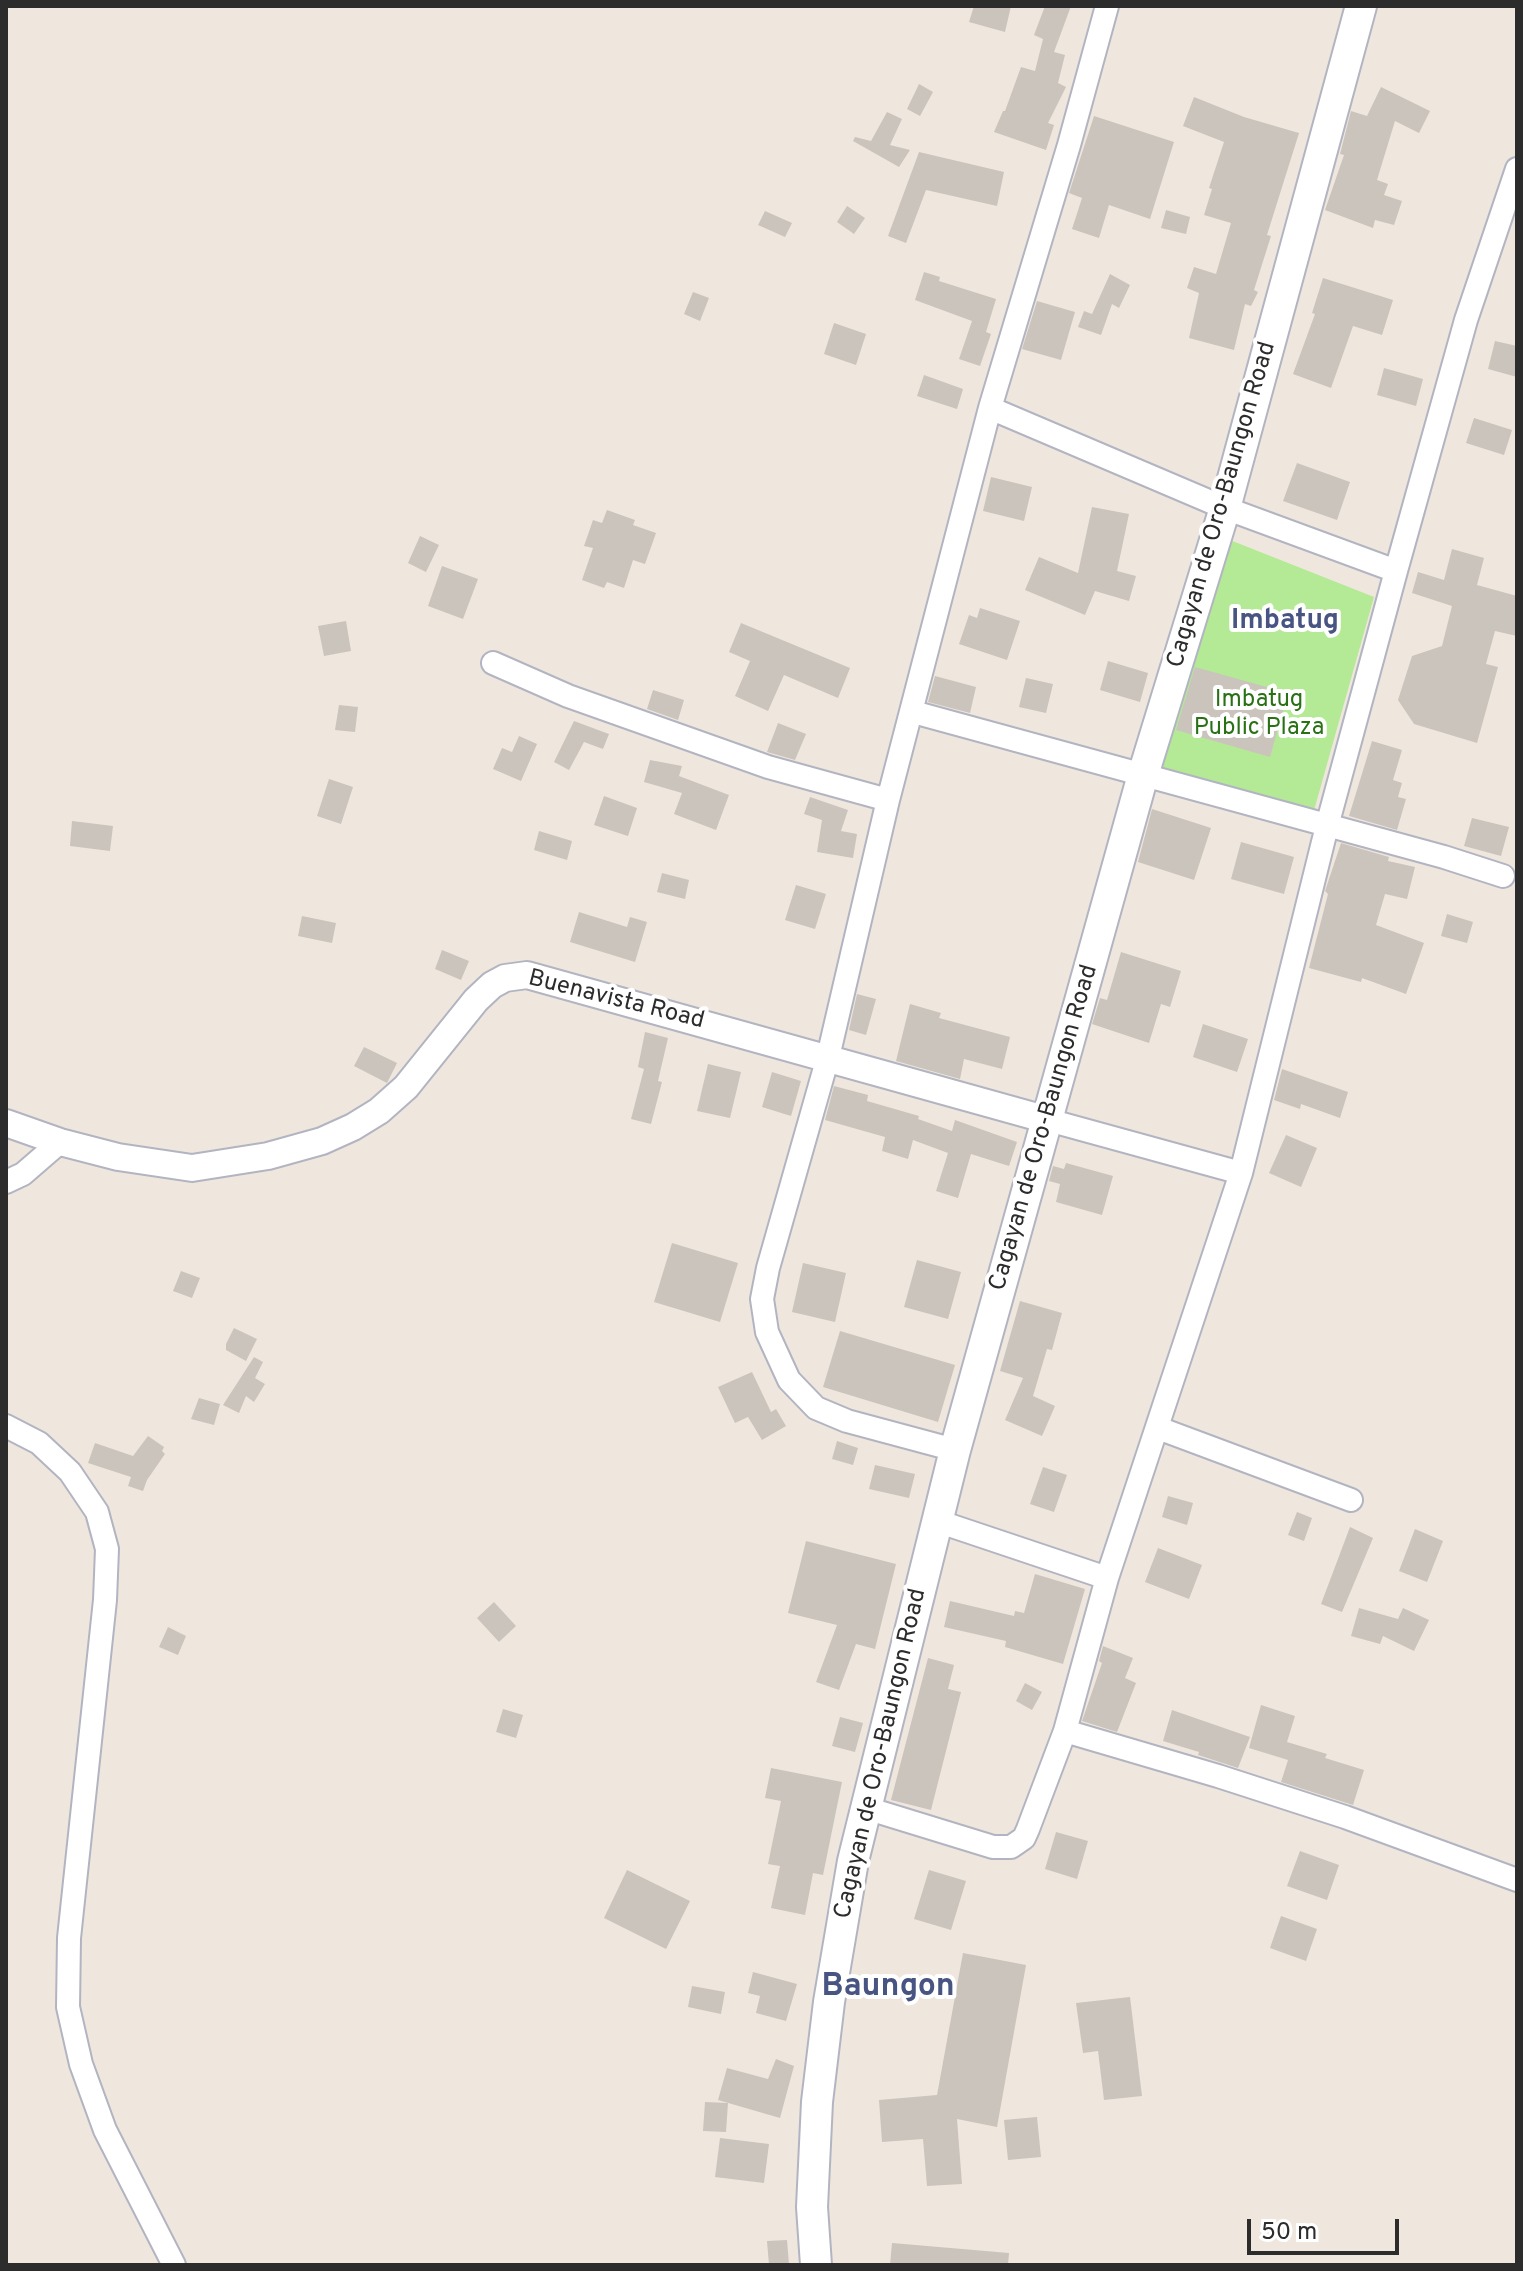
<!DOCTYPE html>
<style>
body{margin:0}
#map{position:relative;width:1523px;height:2271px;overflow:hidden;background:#efe7de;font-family:Overpass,sans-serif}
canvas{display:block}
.frame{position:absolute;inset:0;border:8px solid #2c2c2c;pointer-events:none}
.scale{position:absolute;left:1247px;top:2219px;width:152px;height:36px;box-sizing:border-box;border:4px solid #2c2c2c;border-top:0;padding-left:10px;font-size:24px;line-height:28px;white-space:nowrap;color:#2c2c2c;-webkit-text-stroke:6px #fff;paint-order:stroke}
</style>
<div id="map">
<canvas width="1523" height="2271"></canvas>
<div class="frame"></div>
<div class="scale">50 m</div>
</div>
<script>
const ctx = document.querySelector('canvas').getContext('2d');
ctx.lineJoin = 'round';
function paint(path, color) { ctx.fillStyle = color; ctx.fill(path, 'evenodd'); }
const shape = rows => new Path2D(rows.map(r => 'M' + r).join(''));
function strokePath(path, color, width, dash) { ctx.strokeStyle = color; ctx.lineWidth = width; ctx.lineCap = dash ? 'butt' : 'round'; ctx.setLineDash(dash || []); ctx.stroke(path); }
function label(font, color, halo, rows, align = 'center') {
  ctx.font = font + ' Overpass,sans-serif'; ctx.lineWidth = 8; ctx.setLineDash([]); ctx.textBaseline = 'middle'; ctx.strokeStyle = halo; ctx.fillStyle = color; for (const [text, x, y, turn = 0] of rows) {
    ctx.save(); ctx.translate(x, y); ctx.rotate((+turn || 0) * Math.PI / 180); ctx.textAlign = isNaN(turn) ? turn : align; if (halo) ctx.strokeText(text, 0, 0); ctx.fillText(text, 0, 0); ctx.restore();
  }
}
const green = shape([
 [1230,540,1374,597,1313,814,1159,767]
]);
const building = shape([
 [974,6,1011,6,1005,32,969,22],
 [1045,6,1071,6,1054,52,1065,55,1058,83,1066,87,1048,123,1054,125,1046,150,994,132,1003,111,1005,111,1021,67,1035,71,1043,39,1034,35],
 [919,84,933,92,920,116,907,109],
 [1381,87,1430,111,1419,133,1395,121,1377,180,1388,184,1384,195,1402,201,1394,225,1375,220,1373,228,1325,210,1344,155,1340,154,1351,111,1367,116],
 [1194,97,1244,117,1299,133,1267,235,1271,236,1254,290,1258,292,1251,306,1245,304,1234,350,1189,338,1199,293,1187,288,1194,267,1216,274,1231,223,1204,215,1212,189,1209,188,1224,142,1183,126],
 [887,112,902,119,890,145,910,150,899,167,853,141,855,137,871,141],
 [1094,116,1174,142,1150,219,1109,205,1099,238,1072,229,1082,198,1069,193],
 [919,152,1004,172,997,206,926,190,906,243,888,236],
 [847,206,865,218,854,234,837,222],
 [1166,210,1190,217,1186,234,1161,228],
 [765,211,792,223,785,237,758,225],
 [924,272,940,277,939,281,996,299,986,332,991,334,980,366,959,359,972,321,915,300],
 [1110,274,1130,285,1119,308,1112,304,1101,335,1078,327,1084,311,1092,314],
 [1323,278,1393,300,1382,335,1353,326,1331,388,1293,374,1315,314,1312,313],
 [693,292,709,298,700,321,684,314],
 [1037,301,1075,312,1061,360,1022,349],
 [834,323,866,334,856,365,824,354],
 [1495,341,1517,346,1517,377,1488,369],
 [1384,368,1423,379,1416,406,1377,395],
 [924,375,963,389,957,409,917,396],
 [1474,418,1512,430,1504,455,1466,443],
 [1297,463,1350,482,1337,520,1283,501],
 [991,477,1032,487,1024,521,983,511],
 [1092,507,1129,514,1117,571,1136,576,1129,601,1095,591,1085,615,1025,590,1039,557,1078,573],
 [607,510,635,520,633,525,656,533,645,564,633,560,624,588,607,582,604,588,582,580,593,548,584,546,593,520,602,523],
 [420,536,439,545,426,572,408,563],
 [1452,549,1484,558,1477,585,1517,596,1517,636,1495,631,1486,664,1498,667,1477,743,1414,724,1398,700,1412,656,1442,646,1452,606,1412,593,1418,572,1444,580],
 [442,566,478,579,463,619,428,606],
 [980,608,1020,621,1007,660,959,644,969,615,977,618],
 [346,621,351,651,324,656,318,626],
 [741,623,850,668,838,698,784,675,768,711,735,696,750,661,729,652],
 [1108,661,1148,673,1140,702,1100,690],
 [1195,667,1288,693,1270,757,1176,730],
 [935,676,976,687,970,713,928,702],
 [1026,678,1053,684,1046,713,1019,707],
 [653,690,684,700,678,720,647,709],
 [339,705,358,707,355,732,335,730],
 [574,721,609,734,603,749,584,742,569,770,554,762],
 [778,723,806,734,795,760,767,752],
 [519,736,537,744,521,781,493,769,502,748,512,752],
 [1372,741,1402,750,1393,780,1402,783,1398,797,1406,799,1397,830,1349,816],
 [650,760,682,766,679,776,729,795,716,830,674,814,682,793,644,782],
 [329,779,353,787,341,824,317,816],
 [604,796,637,808,628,836,594,825],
 [810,797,848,810,841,831,857,834,853,858,817,852,822,820,804,814],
 [1152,809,1211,828,1194,880,1138,862],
 [1472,818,1509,827,1501,856,1464,846],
 [72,821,113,826,110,851,70,846],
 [539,831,572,841,567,860,534,850],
 [1241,842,1294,857,1284,894,1231,879],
 [1341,843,1389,857,1388,861,1415,867,1407,899,1385,894,1376,925,1424,943,1406,994,1362,978,1361,982,1309,968,1328,894,1325,891],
 [662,873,689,880,685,899,657,892],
 [796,885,826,894,815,929,785,920],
 [579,912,627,927,630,917,647,922,635,962,570,942],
 [1447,914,1473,922,1467,943,1441,936],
 [302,916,336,923,332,943,298,936],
 [442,950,469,961,461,980,435,969],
 [1121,952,1181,971,1170,1007,1161,1004,1149,1043,1092,1024,1100,998,1107,1000],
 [857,994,876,999,866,1035,849,1030],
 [910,1004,941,1013,939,1018,1010,1037,1002,1069,964,1059,960,1079,896,1061],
 [1203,1024,1248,1039,1237,1072,1193,1057],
 [645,1032,668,1038,658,1081,662,1082,651,1124,631,1119,644,1069,638,1067],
 [364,1047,397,1063,387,1083,354,1066],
 [708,1064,741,1072,730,1118,697,1111],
 [1282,1069,1348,1092,1340,1118,1301,1104,1300,1109,1274,1100],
 [772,1072,801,1081,791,1116,762,1107],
 [834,1086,868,1095,867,1101,919,1116,918,1119,952,1131,955,1120,1017,1142,1009,1166,971,1154,958,1198,936,1191,948,1153,913,1140,908,1159,882,1151,885,1137,825,1120],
 [1286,1135,1317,1148,1301,1187,1269,1173],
 [1066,1163,1113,1176,1102,1215,1056,1202,1060,1184,1049,1181,1053,1166,1064,1169],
 [672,1243,738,1263,720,1322,654,1302],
 [917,1260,961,1272,948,1319,904,1307],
 [803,1263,846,1273,835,1322,792,1312],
 [181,1271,200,1278,192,1298,173,1291],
 [1020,1301,1062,1313,1052,1350,1047,1349,1033,1396,1055,1406,1042,1436,1005,1420,1023,1378,1000,1371],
 [234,1328,257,1339,246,1361,226,1350,226,1344],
 [840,1331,955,1365,938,1422,823,1387],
 [254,1357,263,1362,255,1378,265,1384,254,1402,246,1396,239,1413,223,1405],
 [752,1372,771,1412,776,1409,786,1426,762,1440,748,1417,735,1423,718,1387],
 [199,1398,220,1404,214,1425,191,1419],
 [148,1436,164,1447,162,1451,165,1454,147,1480,143,1491,128,1486,131,1477,88,1463,95,1443,133,1456],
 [837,1441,858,1448,853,1465,832,1459],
 [875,1465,915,1474,909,1498,869,1489],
 [1043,1467,1067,1475,1054,1512,1030,1504],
 [1168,1496,1193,1503,1187,1525,1162,1517],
 [1297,1512,1312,1518,1304,1541,1288,1535],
 [1350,1527,1373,1538,1342,1612,1321,1604],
 [1415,1529,1443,1541,1427,1582,1399,1571],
 [806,1541,896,1564,875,1649,856,1644,839,1690,816,1682,837,1625,788,1613],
 [1158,1548,1202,1565,1189,1599,1145,1582],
 [1035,1574,1085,1589,1063,1664,1005,1647,1006,1641,944,1627,950,1601,1014,1616,1015,1611,1024,1613],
 [494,1602,516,1626,499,1642,477,1618],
 [1359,1608,1398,1619,1403,1608,1429,1620,1414,1651,1383,1636,1380,1644,1351,1636],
 [168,1627,186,1636,178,1655,159,1647],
 [1103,1646,1133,1658,1125,1678,1136,1683,1117,1732,1082,1721,1102,1663,1099,1661],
 [928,1658,954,1665,948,1689,961,1692,931,1810,891,1800],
 [1025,1683,1042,1692,1032,1710,1016,1701],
 [1261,1705,1295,1716,1287,1742,1327,1754,1325,1758,1364,1770,1353,1805,1281,1782,1288,1760,1249,1748],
 [503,1709,523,1715,516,1738,496,1732],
 [1172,1710,1250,1737,1238,1768,1198,1755,1199,1752,1163,1741],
 [840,1717,863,1723,855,1752,832,1746],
 [771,1768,842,1782,823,1875,813,1873,805,1915,771,1908,780,1866,768,1864,781,1801,765,1798],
 [1056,1832,1088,1841,1077,1879,1045,1869],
 [1300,1851,1339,1865,1327,1900,1287,1886],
 [627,1870,690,1901,666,1949,604,1918],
 [929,1870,966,1881,951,1930,914,1919],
 [1281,1916,1317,1929,1306,1961,1270,1948],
 [963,1953,1026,1965,997,2127,957,2119,962,2184,927,2186,923,2139,882,2142,879,2100,937,2095],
 [753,1972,797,1984,786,2021,756,2013,760,1996,748,1993],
 [692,1986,725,1992,721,2014,688,2007],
 [1130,1997,1142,2096,1104,2100,1098,2051,1083,2053,1076,2003],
 [776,2059,794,2066,780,2118,718,2100,727,2068,768,2079],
 [705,2102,728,2103,726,2132,703,2131],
 [1037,2117,1041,2157,1008,2160,1004,2120],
 [720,2138,769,2144,764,2183,715,2177],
 [787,2240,789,2265,769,2265,767,2241],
 [892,2243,1009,2253,1008,2265,890,2265]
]);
const minor = shape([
 [990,408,1225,508,1396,571],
 [493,663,568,696,768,767,888,800],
 [913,712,1444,857,1503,876],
 [1048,1120,1241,1173],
 [6,1182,23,1174,60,1142],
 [6,1426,39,1443,70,1472,97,1512,107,1549,105,1600,69,1938,68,2007,81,2064,105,2130,174,2265],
 [1158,1428,1351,1500],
 [955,1450,847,1421,816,1408,789,1380,767,1332,762,1299,768,1268,828,1057,888,800,990,408,1069,145,1107,6],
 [937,1521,1107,1578],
 [1065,1731,1218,1776,1345,1817,1517,1880],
 [866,1808,993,1847,1011,1847,1024,1838,1028,1829,1065,1731,1107,1578,1241,1173,1327,826,1396,571,1466,320,1517,169]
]);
const tertiary = shape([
 [6,1123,60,1142,118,1157,192,1168,268,1156,322,1141,353,1127,379,1111,406,1087,476,1000,492,985,505,978,527,975,1048,1120]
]);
const secondary = shape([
 [816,2265,812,2207,817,2102,829,2002,853,1861,955,1450,1143,775,1225,508,1361,6]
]);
const streetNames = [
 ["Cagayan de Oro-Baungon Road",1223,505,-74],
 ["Buenavista Road",616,1001,14],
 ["Cagayan de Oro-Baungon Road",1045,1128,-74],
 ["Cagayan de Oro-Baungon Road",882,1754,-77]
];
const parkNames = [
 ["Imbatug",1259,701],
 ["Public Plaza",1259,729]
];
const quarterNames = [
 ["Imbatug",1285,622]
];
const districtNames = [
 ["Baungon",888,1989]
];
paint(green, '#b4e996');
paint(building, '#cac4bd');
strokePath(minor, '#b2b5c1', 26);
strokePath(tertiary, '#b2b5c1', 30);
strokePath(secondary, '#b2b5c1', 34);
strokePath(minor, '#fff', 22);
strokePath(tertiary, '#fff', 26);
strokePath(secondary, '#fff', 30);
label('24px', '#2c2c2c', '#fff', streetNames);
label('24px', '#2a7015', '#fff', parkNames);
label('bold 28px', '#485481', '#fff', quarterNames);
label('bold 32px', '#485481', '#fff', districtNames);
</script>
